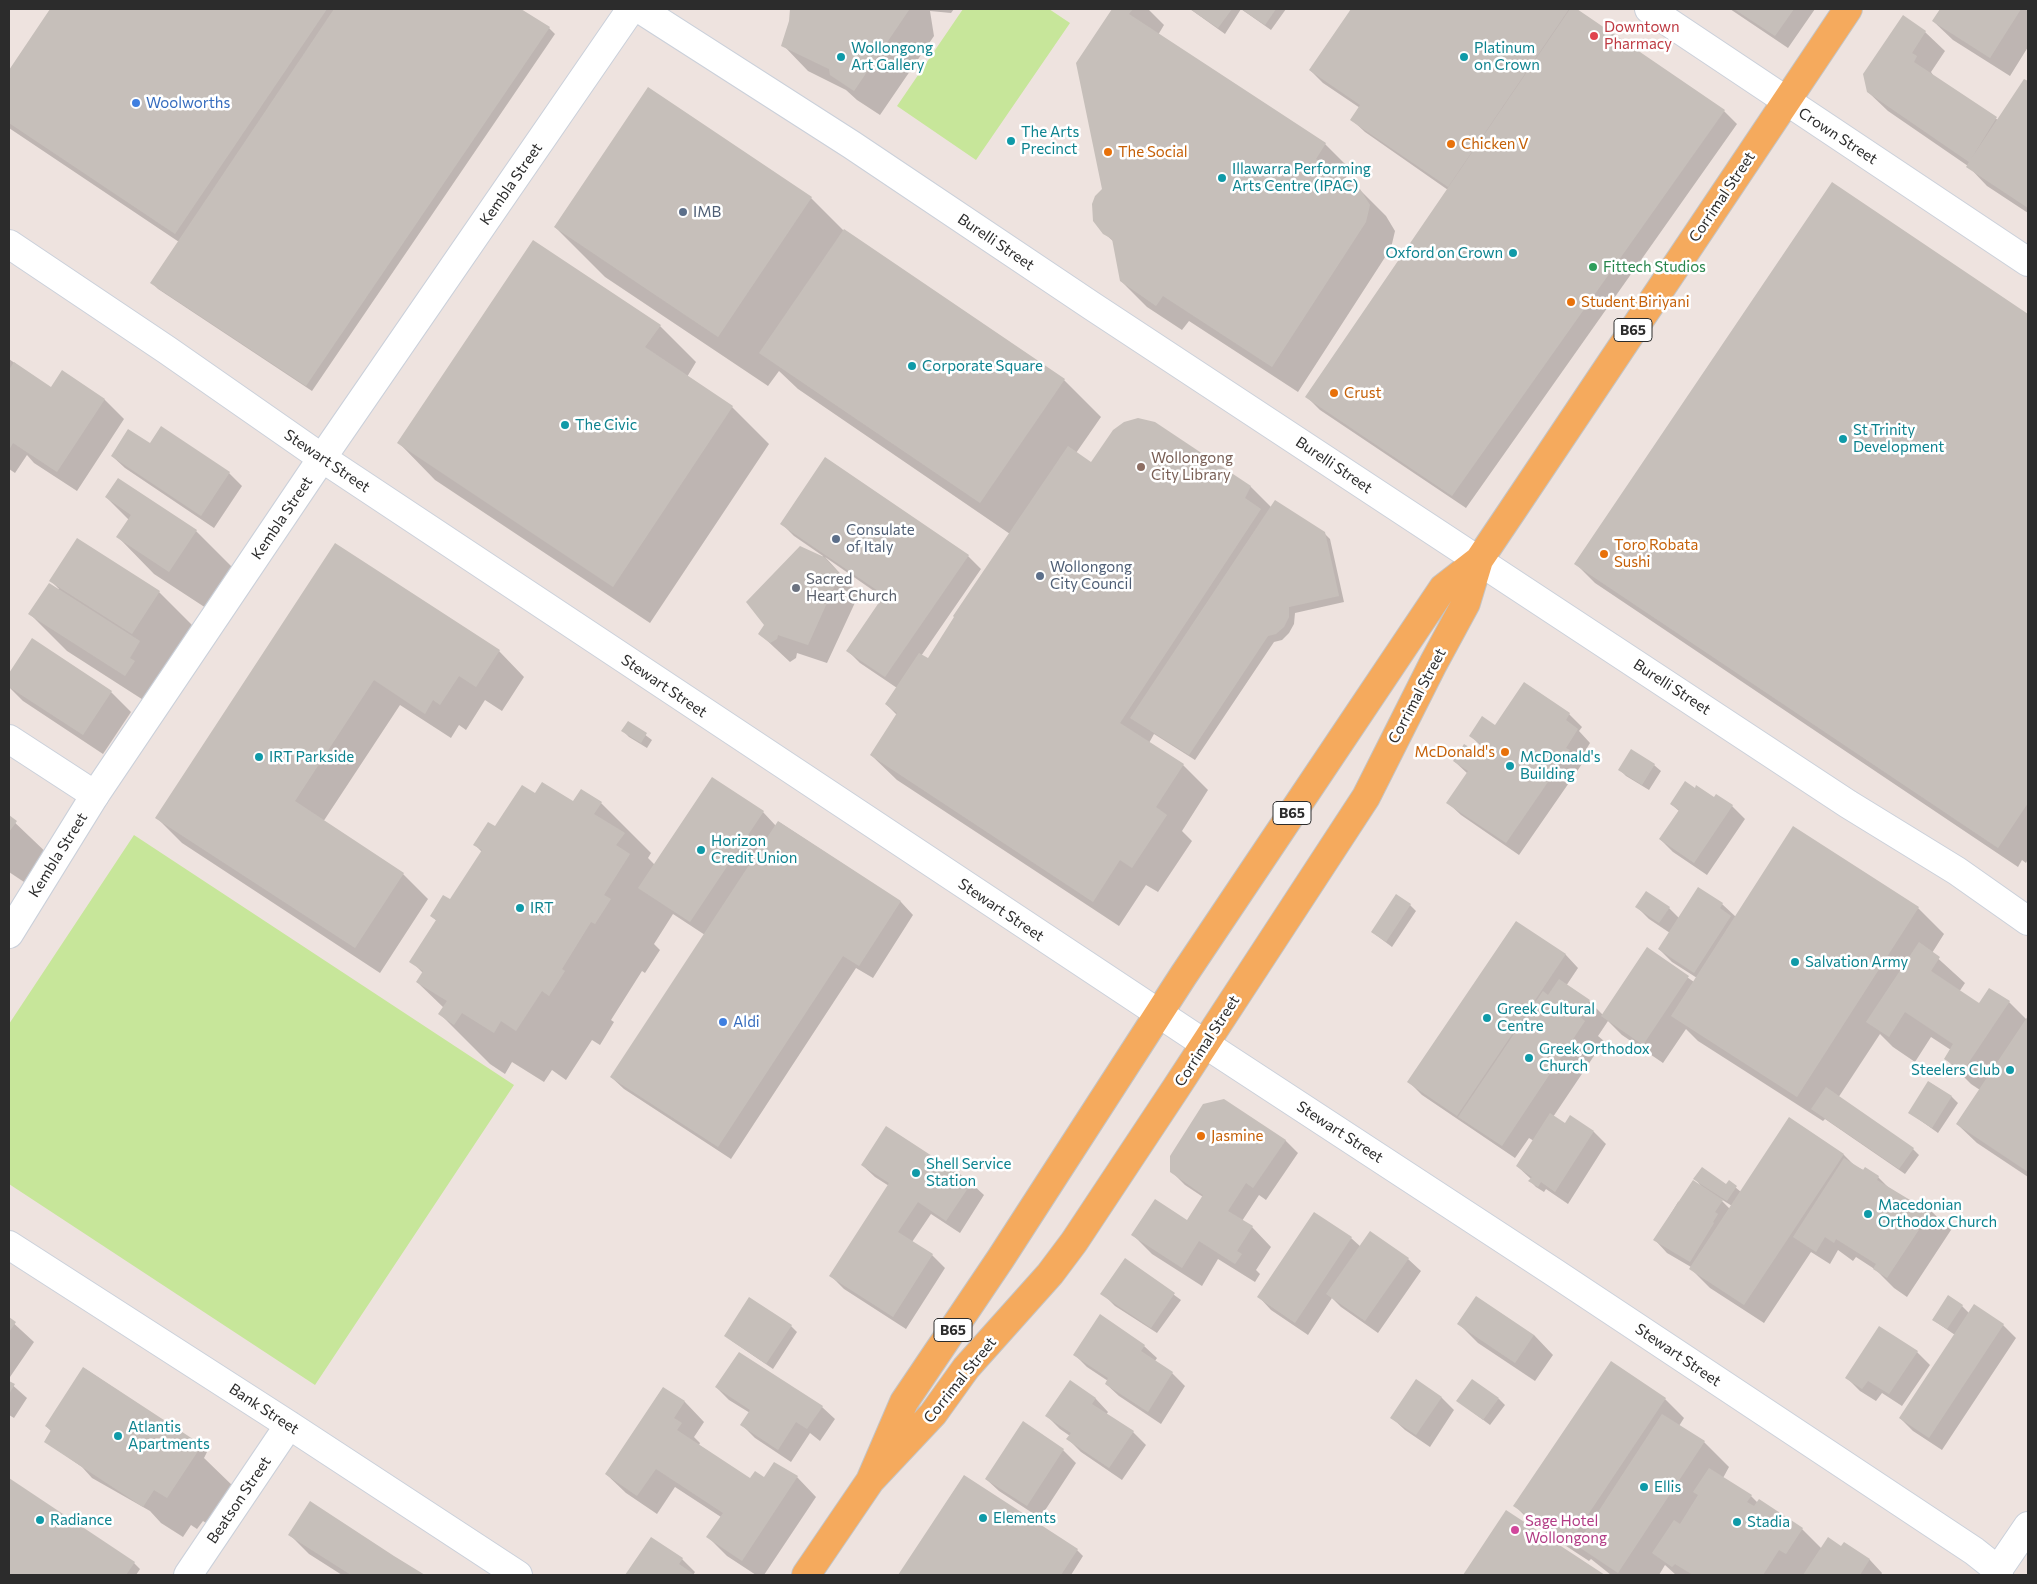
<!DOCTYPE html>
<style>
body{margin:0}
#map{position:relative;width:2037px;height:1584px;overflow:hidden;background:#eee3df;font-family:Commissioner,sans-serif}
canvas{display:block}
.frame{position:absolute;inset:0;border:10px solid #2c2c2c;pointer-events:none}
</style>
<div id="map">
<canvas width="2037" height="1584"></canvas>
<div class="frame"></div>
</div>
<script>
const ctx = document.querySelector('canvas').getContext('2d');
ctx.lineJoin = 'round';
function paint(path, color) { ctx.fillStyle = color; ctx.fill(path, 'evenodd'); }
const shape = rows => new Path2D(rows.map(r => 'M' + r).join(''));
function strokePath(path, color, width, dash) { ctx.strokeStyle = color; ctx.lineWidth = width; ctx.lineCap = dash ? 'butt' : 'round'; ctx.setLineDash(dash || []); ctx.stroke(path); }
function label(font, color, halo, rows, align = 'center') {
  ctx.font = font + ' Commissioner,sans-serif'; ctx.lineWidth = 5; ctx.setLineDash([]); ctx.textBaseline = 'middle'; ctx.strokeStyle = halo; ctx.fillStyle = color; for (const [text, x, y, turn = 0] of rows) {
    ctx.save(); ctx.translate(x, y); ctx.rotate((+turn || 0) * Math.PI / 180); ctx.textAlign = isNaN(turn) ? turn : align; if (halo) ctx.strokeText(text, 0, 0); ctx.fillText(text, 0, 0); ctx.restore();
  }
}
const green = shape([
 [963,9,1049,9,1070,23,976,160,897,106],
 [134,835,514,1085,315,1385,9,1184,9,1024]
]);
const shadow = shape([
 [51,9,519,9,549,28,555,34,312,391,158,289,152,283,179,242,9,128,9,72],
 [791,9,954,9,951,13,930,11,934,36,880,115,857,100,846,90,808,71,783,45,790,21],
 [1113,9,1148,9,1164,25,1158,35,1325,144,1351,170,1344,180,1360,190,1386,216,1395,231,1391,248,1298,392,1189,321,1182,330,1147,307,1121,281,1114,242,1104,233,1103,189,1077,63],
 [1190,9,1286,9,1271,30,1241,9,1225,34],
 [1348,9,1574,9,1724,111,1737,124,1466,508,1320,410,1307,397,1448,190,1365,132,1352,120,1360,108,1323,83,1310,70,1351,11],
 [1730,9,1815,9,1788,48],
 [1941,9,2028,9,2028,47,2010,76,1953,40,1933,21],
 [1925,32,1945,51,1931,72,1935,78,1998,120,2025,80,2028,83,2028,213,1987,186,1968,166,1888,111,1868,92],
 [1832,184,2028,315,2028,859,2026,863,2022,860,2018,867,1595,583,1576,564],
 [811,198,844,231,1064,380,1101,417,1076,453,1091,463,1154,423,1251,487,1272,508,1324,533,1330,539,1344,602,1295,613,1294,624,1289,633,1282,640,1274,642,1195,760,1154,734,1149,743,1183,765,1208,790,1182,831,1192,841,1158,892,1146,885,1119,926,897,780,871,755,897,715,886,704,897,688,860,663,848,651,884,598,825,557,859,594,827,663,797,653,796,658,790,662,760,634,766,625,823,556,794,536,781,523,968,556,981,569,921,656,928,660,1010,534,798,389,779,371,768,386,605,277,555,227],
 [660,326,696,362,687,377,732,407,769,444,650,623,435,480,399,443],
 [9,359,51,389,63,372,105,400,124,419,77,491,34,463,27,455,15,473,9,469],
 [151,445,229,473,242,486,214,528,125,468,112,456],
 [118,479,196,531,233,568,206,608,154,574,118,537,129,520,106,497],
 [335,545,499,651,524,677,502,711,485,700,466,730,459,725,451,738,400,705,323,822,403,874,428,899,380,973,182,843,157,818],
 [51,581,159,592,196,629,162,712,67,651,30,614,59,589],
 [32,640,111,692,131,712,103,754,23,701,9,687,9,675],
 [1569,714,1582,727,1579,731,1590,743,1579,761,1582,764,1519,855,1461,815,1448,803,1468,774,1454,761,1478,754,1482,747,1470,735,1495,727],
 [628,722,652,740,647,748,629,737,623,731],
 [1632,751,1654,765,1661,771,1649,790,1626,776,1620,770],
 [536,794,573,803,601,803,651,853,648,858,655,865,763,812,776,826,779,822,901,902,913,915,873,978,856,968,731,1159,624,1089,611,1077,705,935,673,914,654,944,660,950,645,973,642,971,611,1020,614,1022,600,1045,592,1040,566,1080,552,1070,544,1082,512,1062,505,1074,490,1064,440,1014,444,1008,417,982,423,973,411,961,437,921,431,916,450,901,482,852,475,845],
 [1716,795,1732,806,1745,819,1707,875,1673,852,1660,839,1679,811,1671,804,1714,799],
 [9,817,52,858,33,888,9,872],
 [1793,828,1918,908,1944,934,1932,953,1965,983,1959,992,1979,1005,2009,1002,2027,1020,2028,1018,2028,1177,1977,1143,1957,1124,1980,1090,1971,1084,1945,1058,1951,1050,1931,1037,1915,1062,1893,1047,1880,1034,1838,1098,1913,1149,1919,1155,1905,1174,1825,1119,1823,1121,1698,1041,1686,1029,1663,1063,1622,1035,1608,1021,1598,1036,1604,1041,1553,1117,1565,1124,1594,1132,1606,1144,1568,1204,1546,1189,1544,1192,1536,1187,1530,1181,1531,1179,1517,1166,1534,1141,1529,1138,1515,1158,1422,1095,1409,1082,1516,922,1566,955,1578,968,1566,986,1589,1001,1603,1015,1647,949,1694,982,1697,978,1672,962,1659,949,1670,933,1649,919,1636,906,1669,908,1679,918,1722,904,1736,917],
 [1410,905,1416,911,1392,947,1372,932],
 [1929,1082,1952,1097,1958,1103,1938,1133,1910,1113],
 [1789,1119,1844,1155,1855,1166,1878,1177,1889,1188,1916,1205,1931,1211,1951,1230,1907,1297,1894,1288,1876,1270,1856,1257,1853,1261,1838,1250,1830,1264,1811,1252,1764,1323,1710,1288,1691,1269,1691,1267,1667,1253,1655,1240,1678,1202,1702,1187,1695,1179,1726,1185,1729,1182,1741,1192],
 [1721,1199,1732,1206,1730,1209,1721,1200],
 [1285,1140,1298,1153,1266,1200,1259,1195,1242,1221,1252,1227,1271,1247,1256,1270,1260,1274,1255,1282,1218,1259,1202,1286,1152,1254,1133,1235,1187,1222,1203,1197,1185,1185,1172,1172],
 [862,1165,971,1183,984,1195,960,1233,931,1214,912,1242,932,1255,945,1268,906,1329,844,1289,831,1276,889,1186,875,1177],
 [1351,1238,1361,1247,1408,1259,1421,1271,1378,1333,1341,1307,1332,1298,1308,1335,1271,1310,1259,1297],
 [1125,1259,1181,1300,1157,1333,1115,1306,1102,1293],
 [1962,1306,1969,1313,1974,1306,2003,1325,2016,1338,1942,1450,1913,1431,1900,1418,1955,1335,1933,1320],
 [9,1319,34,1342,10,1377,9,1377],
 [1459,1324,1534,1335,1553,1355,1535,1381,1478,1343],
 [791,1326,797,1332,773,1369,732,1341,726,1335],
 [1144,1346,1157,1358,1155,1361,1172,1373,1185,1386,1161,1424,1119,1396,1106,1384,1108,1381,1087,1367,1074,1354],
 [1917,1352,1930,1365,1902,1406,1882,1393,1876,1401,1860,1391,1847,1378],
 [84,1368,201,1446,207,1452,204,1458,235,1488,210,1526,203,1521,197,1529,191,1525,183,1537,161,1523,150,1511,92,1478,82,1467,46,1442,52,1432,46,1426],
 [1416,1381,1442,1398,1454,1410,1430,1447,1405,1430,1392,1418],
 [9,1382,27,1398,14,1418,9,1415],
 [1070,1382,1096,1399,1108,1412,1106,1415,1133,1432,1146,1445,1122,1480,1081,1452,1068,1439,1070,1436,1060,1429,1047,1416],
 [716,1387,822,1407,835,1419,820,1441,810,1433,791,1462,755,1438,742,1425,750,1413,729,1400],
 [663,1388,685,1402,704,1422,694,1437,700,1443,699,1445,751,1480,797,1477,816,1497,764,1575,756,1575,727,1556,708,1537,721,1517,675,1487,657,1514,626,1493,606,1474],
 [1499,1399,1505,1405,1490,1425,1458,1401],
 [1665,1399,1684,1418,1679,1426,1704,1442,1729,1467,1723,1478,1751,1496,1758,1503,1802,1529,1822,1549,1841,1548,1844,1544,1870,1560,1882,1573,1881,1575,1676,1575,1665,1565,1659,1575,1611,1575,1591,1559,1589,1561,1534,1525,1515,1506],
 [1063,1450,1076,1463,1040,1518,999,1491,986,1479],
 [964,1476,1077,1550,1083,1556,1071,1575,899,1575],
 [9,1480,134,1563,140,1569,136,1575,9,1575],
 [310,1503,422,1575,342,1575,309,1554,290,1535],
 [1507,1512,1603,1575,1464,1575],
 [682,1559,695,1572,693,1575,627,1575]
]);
const building = shape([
 [50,9,327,9,175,234,9,123,9,70],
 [334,9,521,9,550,27,306,386,150,283],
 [790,9,909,9,909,10,854,91,830,75,829,69,781,46,789,21],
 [1112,9,1133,9,1129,14,1326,143,1316,159,1360,189,1370,205,1366,222,1272,367,1163,296,1156,306,1120,281,1112,239,1103,234,1093,221,1092,204,1095,196,1102,189,1076,63],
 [1190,9,1232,9,1218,28],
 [1241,9,1276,9,1265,25],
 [1351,9,1569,9,1448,187,1350,120,1360,105,1309,70],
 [1570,9,1577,9,1725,110,1452,496,1305,397],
 [1734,9,1794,9,1775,36],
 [1940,9,2021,9,1990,58,1932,21],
 [1903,15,1926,31,1912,53,1917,56,1914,62,1997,117,1971,159,2024,79,2028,81,2028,208,1966,167,1969,162,1867,92,1863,74],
 [648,87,812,197,718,337,554,227],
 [1832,182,2028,314,2028,803,1998,848,1574,564],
 [844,229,1065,379,980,503,759,353],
 [533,240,661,325,645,347,733,406,613,587,397,443],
 [14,362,51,387,62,370,105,399,57,472,13,443,9,450,9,370],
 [1138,418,1155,422,1251,486,1245,498,1261,509,1120,723,1184,764,1156,807,1167,815,1132,868,1120,860,1093,902,870,755,897,713,885,704,919,653,928,658,954,617,953,616,1068,446,1091,462,1113,430,1124,422],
 [161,426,230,472,201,516,111,456,128,429,150,443],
 [825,457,969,555,885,677,846,651,884,595,780,524],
 [118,478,197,530,169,572,116,537,131,515,105,497],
 [1275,500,1325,532,1339,596,1289,607,1289,617,1284,627,1276,634,1268,636,1189,755,1130,718],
 [77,538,160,591,132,634,49,581],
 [335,543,500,650,476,687,459,676,440,705,433,700,425,714,374,680,295,801,404,873,355,948,155,818],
 [800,546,824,557,840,574,808,645,778,635,777,639,770,643,758,634,764,625,746,602],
 [49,583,140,641,130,658,135,661,125,676,28,614],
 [32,638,112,691,83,735,9,687,9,673],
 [1524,682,1570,713,1566,720,1578,729,1566,748,1570,750,1506,843,1446,803,1468,771,1453,761,1464,744,1477,752,1482,745,1469,736,1482,716,1495,725],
 [628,721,647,733,641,743,621,731],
 [1631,749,1655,764,1642,785,1618,770],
 [712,777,764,811,690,922,638,888],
 [1685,781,1695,788,1696,785,1714,797,1716,794,1733,805,1694,863,1659,839,1679,810,1670,804],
 [542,782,573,801,581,789,602,802,594,814,625,833,616,845,630,854,604,895,611,899,595,924,591,922,562,969,565,971,549,996,542,991,516,1031,501,1021,494,1033,462,1013,454,1025,438,1014,447,1001,416,982,423,971,409,962,436,920,430,916,443,895,450,899,482,850,473,845,488,822,495,826,522,785,535,793],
 [9,815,17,821,9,832],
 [778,821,901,901,859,966,843,956,718,1147,610,1077],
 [1793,826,1919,907,1797,1097,1671,1016],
 [1698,887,1723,903,1720,908,1731,916,1694,973,1658,949],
 [1646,891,1670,907,1659,923,1635,907],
 [1396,894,1411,904,1386,942,1371,932],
 [1516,921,1566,954,1457,1116,1407,1082],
 [1919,942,1940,957,1931,971,1979,1003,1989,988,2010,1001,1963,1071,1944,1059,1953,1044,1905,1012,1889,1037,1866,1022],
 [1647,947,1689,976,1643,1045,1601,1016],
 [1559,979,1590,1000,1579,1016,1585,1021,1502,1146,1458,1117,1543,991,1548,995],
 [2028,1016,2028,1172,1956,1124],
 [1928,1081,1952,1096,1932,1128,1908,1113],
 [1826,1087,1914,1148,1899,1169,1811,1109],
 [1224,1099,1286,1140,1253,1188,1246,1183,1228,1211,1253,1226,1237,1251,1242,1254,1235,1264,1199,1241,1182,1268,1131,1235,1155,1199,1187,1220,1203,1195,1170,1172,1170,1156,1203,1104],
 [1550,1113,1565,1123,1570,1115,1594,1131,1555,1192,1541,1182,1538,1187,1528,1181,1532,1177,1516,1166],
 [1789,1117,1844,1154,1744,1305,1689,1269],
 [886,1126,972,1182,946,1221,918,1202,898,1232,933,1254,893,1317,829,1276,889,1183,861,1165],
 [1844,1158,1863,1170,1865,1167,1879,1176,1877,1180,1915,1203,1917,1200,1932,1210,1887,1278,1873,1269,1876,1264,1836,1239,1834,1243,1825,1237,1816,1252,1793,1237],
 [1702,1167,1726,1184,1729,1180,1737,1186,1727,1201,1693,1179],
 [1693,1180,1723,1200,1715,1212,1718,1214,1713,1222,1714,1223,1690,1262,1653,1240],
 [1314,1212,1352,1237,1295,1323,1257,1297],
 [1370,1231,1409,1258,1365,1321,1326,1294],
 [1125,1258,1175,1293,1151,1328,1100,1294],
 [1948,1295,1963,1305,1947,1329,1932,1320],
 [1476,1296,1534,1335,1515,1363,1457,1324],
 [749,1297,792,1325,766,1364,724,1336],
 [1974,1304,2004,1324,1929,1438,1899,1418],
 [1100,1314,1145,1345,1141,1351,1173,1372,1148,1412,1105,1384,1108,1378,1073,1355],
 [9,1317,16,1322,9,1332],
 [1879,1326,1918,1351,1889,1394,1868,1381,1862,1389,1845,1378],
 [739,1352,823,1406,807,1429,796,1422,778,1450,740,1425,750,1410,715,1387],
 [1611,1361,1666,1398,1569,1543,1513,1506],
 [83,1367,202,1445,167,1498,154,1490,143,1507,44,1442,51,1430,45,1426],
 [1416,1379,1442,1397,1416,1435,1390,1418],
 [1472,1379,1499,1398,1483,1420,1456,1401],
 [1070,1380,1096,1398,1092,1404,1134,1431,1109,1468,1066,1439,1071,1433,1045,1416],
 [9,1381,15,1384,9,1394],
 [663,1387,685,1401,674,1418,682,1423,677,1430,750,1478,755,1471,764,1477,774,1462,798,1476,742,1561,706,1537,723,1513,656,1469,637,1496,605,1474],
 [1662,1414,1705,1441,1618,1573,1573,1543,1580,1533,1583,1535],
 [1023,1421,1064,1449,1027,1506,985,1479],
 [1709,1468,1752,1495,1747,1502,1754,1506,1759,1499,1803,1528,1786,1554,1779,1550,1763,1575,1693,1575,1675,1564,1672,1567,1652,1553,1674,1520,1680,1524,1698,1495,1693,1492],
 [964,1475,1078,1549,1061,1575,898,1575],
 [9,1478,135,1562,126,1575,9,1575],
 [310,1501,394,1556,425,1575,351,1575,288,1535],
 [1506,1510,1605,1575,1463,1575],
 [651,1537,683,1558,679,1564,695,1575,625,1575],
 [1828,1537,1841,1546,1844,1542,1870,1559,1860,1575,1803,1575]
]);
const street = shape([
 [9,739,95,795],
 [1205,1044,1555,1273,1974,1551,1998,1570],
 [9,1245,289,1425,518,1575],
 [188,1575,289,1425],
 [1999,1575,1998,1570,2028,1526]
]);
const secondary = shape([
 [640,9,852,145,1092,306,1848,804,1957,871,2028,921],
 [1649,9,2028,262],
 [9,244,167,350,322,458,1205,1044],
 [9,934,95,795,322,458,631,9]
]);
const primary = shape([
 [870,1481,904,1402,1001,1258,1183,976,1443,588,1479,560,1512,511,1848,9],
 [806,1575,870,1481,933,1414,966,1368,1050,1274,1074,1242,1176,1088,1366,797,1433,664,1466,603,1479,560]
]);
const markers = [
 [1594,36,5,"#e0444e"],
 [841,57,5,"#0f9aa8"],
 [1464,57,5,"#0f9aa8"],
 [136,103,5,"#3f7fe0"],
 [1011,141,5,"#0f9aa8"],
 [1451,144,5,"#e8710a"],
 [1108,152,5,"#e8710a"],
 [1222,178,5,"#0f9aa8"],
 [683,212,5,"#5c6f8a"],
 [1513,253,5,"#0f9aa8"],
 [1593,267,5,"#2e9e5b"],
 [1571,302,5,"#e8710a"],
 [912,366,5,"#0f9aa8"],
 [1334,393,5,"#e8710a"],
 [565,425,5,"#0f9aa8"],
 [1843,439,5,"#0f9aa8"],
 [1141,467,5,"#8d6e63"],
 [836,539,5,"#5c6f8a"],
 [1604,554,5,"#e8710a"],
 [1040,576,5,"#5c6f8a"],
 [796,588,5,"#6b7280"],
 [1505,752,5,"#e8710a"],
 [259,757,5,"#0f9aa8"],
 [1510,766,5,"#0f9aa8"],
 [701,850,5,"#0f9aa8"],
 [520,908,5,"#0f9aa8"],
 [1795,962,5,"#0f9aa8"],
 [1487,1018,5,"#0f9aa8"],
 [723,1022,5,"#3f7fe0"],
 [1529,1058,5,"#0f9aa8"],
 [2010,1070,5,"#0f9aa8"],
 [1201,1136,5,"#e8710a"],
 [916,1173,5,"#0f9aa8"],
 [1868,1214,5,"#0f9aa8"],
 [118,1436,5,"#0f9aa8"],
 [1644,1487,5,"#0f9aa8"],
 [983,1518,5,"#0f9aa8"],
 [40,1520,5,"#0f9aa8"],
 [1737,1522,5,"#0f9aa8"],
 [1515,1530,5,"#d1479c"]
];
const shields = [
 [1633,330,38],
 [1292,813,38],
 [953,1330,38]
];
const shieldNames = [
 ["B65",1633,330],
 ["B65",1292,813],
 ["B65",953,1330]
];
const healthNames = [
 ["Downtown",1604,27],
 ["Pharmacy",1604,44]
];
const cultureNames = [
 ["Wollongong",851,48],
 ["Art Gallery",851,65],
 ["Platinum",1474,48],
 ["on Crown",1474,65],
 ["The Arts",1021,132],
 ["Precinct",1021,149],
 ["Illawarra Performing",1232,169],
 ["Arts Centre (IPAC)",1232,186],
 ["Oxford on Crown",1503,253,"right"],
 ["Corporate Square",922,366],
 ["The Civic",575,425],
 ["St Trinity",1853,430],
 ["Development",1853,447],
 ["IRT Parkside",269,757],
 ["McDonald's",1520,757],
 ["Building",1520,774],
 ["Horizon",711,841],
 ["Credit Union",711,858],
 ["IRT",530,908],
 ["Salvation Army",1805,962],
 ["Greek Cultural",1497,1009],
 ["Centre",1497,1026],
 ["Greek Orthodox",1539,1049],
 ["Church",1539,1066],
 ["Steelers Club",2000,1070,"right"],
 ["Shell Service",926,1164],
 ["Station",926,1181],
 ["Macedonian",1878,1205],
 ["Orthodox Church",1878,1222],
 ["Atlantis",128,1427],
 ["Apartments",128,1444],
 ["Ellis",1654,1487],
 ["Elements",993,1518],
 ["Radiance",50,1520],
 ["Stadia",1747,1522]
];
const shopNames = [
 ["Woolworths",146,103],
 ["Aldi",733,1022]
];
const streetNames = [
 ["Crown Street",1838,136,33],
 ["Kembla Street",511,184,-55],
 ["Corrimal Street",1722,197,-56],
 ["Burelli Street",996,242,34],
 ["Stewart Street",327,461,34],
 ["Burelli Street",1334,465,34],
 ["Kembla Street",282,518,-56],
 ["Stewart Street",664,686,34],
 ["Burelli Street",1672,687,33],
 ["Corrimal Street",1417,696,-62],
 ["Kembla Street",58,855,-58],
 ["Stewart Street",1001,910,34],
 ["Corrimal Street",1207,1041,-57],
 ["Stewart Street",1340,1132,33],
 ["Stewart Street",1678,1355,34],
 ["Corrimal Street",960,1380,-51],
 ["Bank Street",264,1409,33],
 ["Beatson Street",239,1500,-56]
];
const foodNames = [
 ["Chicken V",1461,144],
 ["The Social",1118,152],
 ["Student Biriyani",1581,302],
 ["Crust",1344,393],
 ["Toro Robata",1614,545],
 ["Sushi",1614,562],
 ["McDonald's",1495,752,"right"],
 ["Jasmine",1211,1136]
];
const serviceNames = [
 ["IMB",693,212],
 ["Consulate",846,530],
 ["of Italy",846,547],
 ["Wollongong",1050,567],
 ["City Council",1050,584]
];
const leisureNames = [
 ["Fittech Studios",1603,267]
];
const educationNames = [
 ["Wollongong",1151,458],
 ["City Library",1151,475]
];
const worshipNames = [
 ["Sacred",806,579],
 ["Heart Church",806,596]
];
const hotelNames = [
 ["Sage Hotel",1525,1521],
 ["Wollongong",1525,1538]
];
paint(green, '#c7e69a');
paint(shadow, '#0003');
paint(building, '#c6bfba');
strokePath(street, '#cad0da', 30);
strokePath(secondary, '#cad0da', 30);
strokePath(primary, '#c4c4c4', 30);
strokePath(street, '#fff', 28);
strokePath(secondary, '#fff', 28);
strokePath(primary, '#f5aa5d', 28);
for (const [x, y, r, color] of markers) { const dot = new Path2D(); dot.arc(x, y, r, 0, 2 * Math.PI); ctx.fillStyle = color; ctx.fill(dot); strokePath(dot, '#fff', 2); }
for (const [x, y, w] of shields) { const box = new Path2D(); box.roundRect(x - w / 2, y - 11.5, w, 23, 4); ctx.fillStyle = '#fff'; ctx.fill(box); strokePath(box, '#2c2c2c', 1); }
label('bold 14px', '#2c2c2c', null, shieldNames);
label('15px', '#be3a42', '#fff', healthNames, 'left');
label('15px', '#0d838f', '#fff', cultureNames, 'left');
label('15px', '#366cbe', '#fff', shopNames, 'left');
label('15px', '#2c2c2c', '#fff', streetNames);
label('15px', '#c56008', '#fff', foodNames, 'left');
label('15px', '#4e5e75', '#fff', serviceNames, 'left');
label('15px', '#27864d', '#fff', leisureNames, 'left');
label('15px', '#785e54', '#fff', educationNames, 'left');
label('15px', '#5b616d', '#fff', worshipNames, 'left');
label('15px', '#b23c85', '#fff', hotelNames, 'left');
</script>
